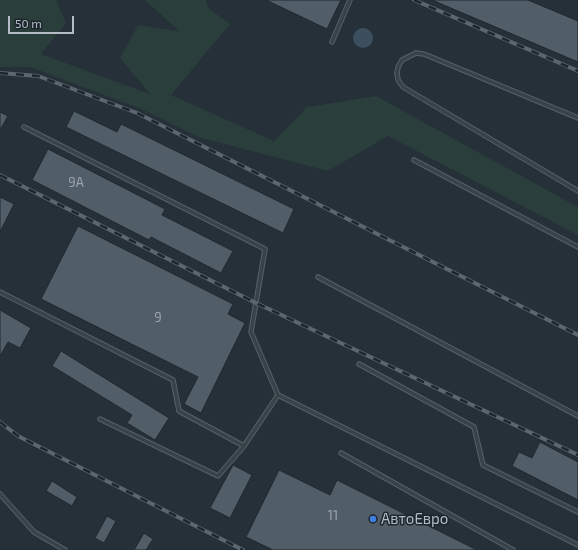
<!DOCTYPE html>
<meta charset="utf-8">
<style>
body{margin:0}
#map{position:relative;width:578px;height:550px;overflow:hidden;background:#253038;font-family:"Exo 2",sans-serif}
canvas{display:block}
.scale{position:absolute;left:8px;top:16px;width:66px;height:18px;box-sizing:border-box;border:2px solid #b4bdc5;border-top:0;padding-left:5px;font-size:12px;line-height:14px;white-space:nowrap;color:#b4bdc5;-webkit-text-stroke:3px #1e272e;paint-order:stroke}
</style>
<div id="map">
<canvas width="578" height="550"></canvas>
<div class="scale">50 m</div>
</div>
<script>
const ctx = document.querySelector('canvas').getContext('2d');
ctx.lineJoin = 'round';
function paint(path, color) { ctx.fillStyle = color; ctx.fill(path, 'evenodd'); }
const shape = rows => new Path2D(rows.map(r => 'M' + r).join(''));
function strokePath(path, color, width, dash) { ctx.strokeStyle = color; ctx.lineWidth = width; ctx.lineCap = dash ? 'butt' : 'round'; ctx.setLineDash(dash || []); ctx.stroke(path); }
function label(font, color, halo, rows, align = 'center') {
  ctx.font = font + ' "Exo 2",sans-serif'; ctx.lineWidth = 3; ctx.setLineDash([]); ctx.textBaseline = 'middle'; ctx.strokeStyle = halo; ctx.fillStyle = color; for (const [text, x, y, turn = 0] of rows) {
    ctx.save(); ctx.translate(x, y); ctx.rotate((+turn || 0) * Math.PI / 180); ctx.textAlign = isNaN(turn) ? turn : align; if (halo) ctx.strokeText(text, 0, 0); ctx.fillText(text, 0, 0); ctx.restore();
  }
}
const green = shape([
 [0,0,56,0,66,23,41,54,150,94,120,58,138,25,179,31,145,0,206,0,208,8,230,24,171,95,274,141,307,107,376,96,578,207,578,235,388,136,328,171,198,137,141,109,30,67,0,67]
]);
const water = shape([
 '353 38a10 10 0 1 1 20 0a10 10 0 1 1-20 0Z'
]);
const building = shape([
 [266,0,341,0,327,29,266,0],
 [432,0,528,0,578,21,578,62,432,0],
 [74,111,117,132,121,124,294,209,283,233,66,127,74,111],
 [0,112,8,116,0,130,0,112],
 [48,149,165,209,162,215,233,251,221,273,151,237,149,240,32,180,48,149],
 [0,197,14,204,0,232,0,197],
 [78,226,233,304,228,314,245,323,201,413,184,404,198,377,41,299,78,226],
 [0,310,31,328,20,348,8,342,0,356,0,310],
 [61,351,169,418,155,440,127,423,132,415,52,366,61,351],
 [540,442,578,462,578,500,512,466,519,452,532,458,540,442],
 [233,465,252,475,230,518,210,508,233,465],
 [279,470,330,495,337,480,477,550,273,550,246,537,279,470],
 [52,481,77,497,72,506,46,491,52,481],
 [107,516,116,521,104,543,95,538,107,516],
 [144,533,153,539,146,550,134,550,144,533]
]);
const lane = shape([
 [332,42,350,0],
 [578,118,424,54,416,53,402,60,398,67,397,73,398,80,403,87,578,191],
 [24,127,265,249,251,332,278,395,578,545],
 [414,160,578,247],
 [318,277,578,416],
 [0,292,173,380,179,411,244,446,278,395],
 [359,364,474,427,483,465,578,512],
 [100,419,218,476,244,446],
 [341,453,513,550],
 [0,494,34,532,65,550]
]);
const rail = shape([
 [414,0,578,71],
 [0,73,38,76,137,113,578,335],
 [0,175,256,303,578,455],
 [0,422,18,436,243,550]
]);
const markers = [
 [373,519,4,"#3f7fe0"]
];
const numberNames = [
 ["9А",76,183],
 ["9",158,318],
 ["11",333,516]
];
const poiNames = [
 ["АвтоЕвро",381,519]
];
paint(green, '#2a3e3b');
paint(water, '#3b4f5e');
paint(building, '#515d67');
strokePath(building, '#202930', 1);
strokePath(lane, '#576067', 5.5);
strokePath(lane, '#384249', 3.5);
strokePath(rail, '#5b6670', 4);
strokePath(rail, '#1e272e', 2.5, [8]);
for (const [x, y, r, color] of markers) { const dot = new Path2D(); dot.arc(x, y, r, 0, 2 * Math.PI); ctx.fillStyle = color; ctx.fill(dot); strokePath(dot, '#1e272e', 1.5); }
label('13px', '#9ba5ae', null, numberNames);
label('15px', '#b4bdc5', '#1e272e', poiNames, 'left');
</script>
